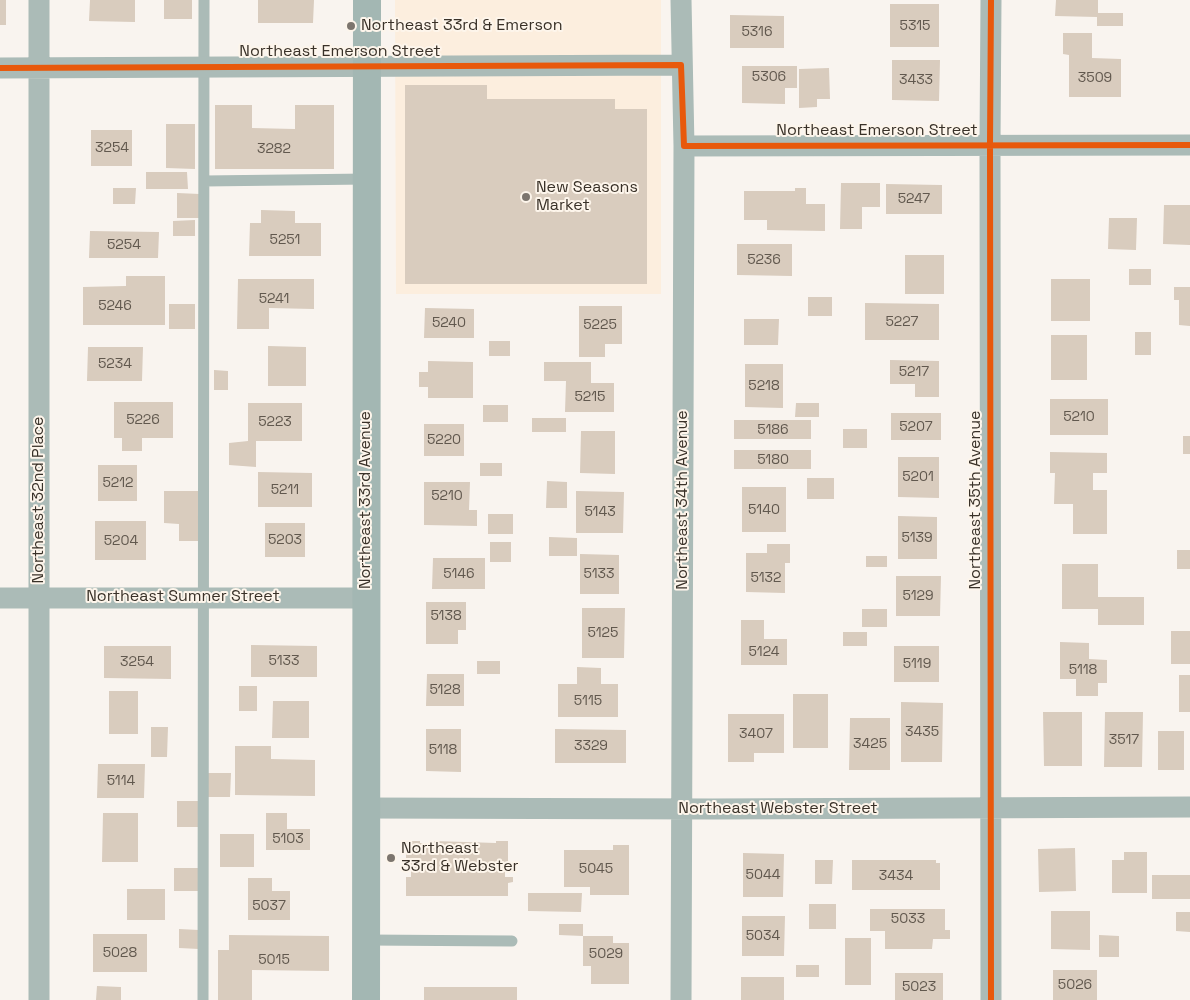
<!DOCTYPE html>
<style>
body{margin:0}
canvas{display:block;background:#f9f4ef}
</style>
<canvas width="1190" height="1000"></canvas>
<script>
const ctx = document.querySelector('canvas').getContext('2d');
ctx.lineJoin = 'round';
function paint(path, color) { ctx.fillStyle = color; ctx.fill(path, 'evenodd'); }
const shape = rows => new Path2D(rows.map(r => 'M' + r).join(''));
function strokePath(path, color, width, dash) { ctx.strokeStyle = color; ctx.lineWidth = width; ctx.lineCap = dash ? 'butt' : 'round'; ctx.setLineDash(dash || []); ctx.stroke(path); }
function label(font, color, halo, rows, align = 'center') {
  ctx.font = font + ' "Space Grotesk",sans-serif'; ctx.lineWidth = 4; ctx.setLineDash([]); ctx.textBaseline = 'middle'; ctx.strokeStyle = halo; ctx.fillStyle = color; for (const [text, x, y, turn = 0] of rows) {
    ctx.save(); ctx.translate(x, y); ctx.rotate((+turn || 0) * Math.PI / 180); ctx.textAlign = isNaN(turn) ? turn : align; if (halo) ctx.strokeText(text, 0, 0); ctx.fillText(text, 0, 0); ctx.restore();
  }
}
const built = shape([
 [395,0,661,0,661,294,396,294]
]);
const building = shape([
 [0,0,6,0,6,25,0,25],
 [90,0,135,0,135,22,89,21],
 [164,0,192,0,192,19,164,19],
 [258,0,314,0,313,23,258,23],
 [1056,0,1098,0,1098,13,1123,13,1123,26,1097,26,1097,17,1055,16],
 [890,4,939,4,939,47,890,47],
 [730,15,784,16,784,48,730,48],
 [1063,33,1092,33,1092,58,1121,59,1121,97,1069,97,1069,55,1063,54],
 [892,60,940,60,939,101,892,100],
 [742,66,797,66,797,88,785,88,785,104,742,103],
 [829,68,830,99,817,99,817,107,799,108,799,69],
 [405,85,487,85,487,99,615,99,615,109,647,109,647,284,405,284],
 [215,105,252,105,252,128,295,129,295,105,334,105,334,169,215,169],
 [166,124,195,124,195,169,166,168],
 [91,130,132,130,132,166,91,166],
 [146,172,187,172,188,189,146,189],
 [841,183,880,183,880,207,862,207,862,229,840,229],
 [886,184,942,185,942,214,886,214],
 [113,188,136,188,135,204,113,204],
 [795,188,806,188,806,204,825,204,825,231,767,230,767,220,744,220,744,191,795,191],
 [177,193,200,194,200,218,177,218],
 [1164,205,1190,205,1190,245,1163,244],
 [261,210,295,211,295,223,321,223,321,256,249,256,250,223,261,223],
 [1109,218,1137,218,1136,250,1108,249],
 [195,220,195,236,173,236,173,221],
 [90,231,159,232,158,258,89,258],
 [737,244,792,244,792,276,737,275],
 [905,255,944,255,944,294,905,294],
 [1129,269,1151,269,1151,285,1129,285],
 [126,276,165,276,165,325,83,325,83,287,126,286],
 [238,279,314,279,314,309,269,308,269,329,237,329],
 [1051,279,1090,279,1090,321,1051,321],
 [1174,287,1190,287,1190,326,1179,325,1179,300,1174,300],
 [808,297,832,297,832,316,808,316],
 [865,303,939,304,939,340,865,340],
 [169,304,195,304,195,329,169,329],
 [579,306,622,306,622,344,605,344,605,357,579,357],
 [425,308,474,309,474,338,424,338],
 [744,319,779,319,778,345,744,345],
 [1135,332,1151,332,1151,355,1135,355],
 [1051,335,1087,335,1087,380,1051,380],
 [489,341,510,341,510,356,489,356],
 [268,346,306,347,306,386,268,386],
 [88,347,143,347,142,381,87,381],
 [890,360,939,361,939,397,915,397,915,384,890,384],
 [428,361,473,362,473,398,428,398,428,387,419,387,419,372,428,372],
 [544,362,591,362,591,383,614,383,614,412,565,412,566,381,544,381],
 [745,364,783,364,783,408,745,407],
 [214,370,228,371,228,390,214,390],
 [1050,399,1108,399,1108,435,1050,435],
 [114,402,173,402,173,438,142,438,142,451,122,451,122,438,114,438],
 [248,403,302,403,302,441,256,441,256,467,229,465,229,443,248,441],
 [796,403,819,403,819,417,795,417],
 [483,405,508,405,508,422,483,422],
 [891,413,941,413,941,440,891,440],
 [532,418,566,418,566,432,532,432],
 [734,420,811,420,811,439,734,439],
 [424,424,464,424,464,456,424,456],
 [843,429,867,429,867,448,843,448],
 [581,431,615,431,615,474,580,473],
 [1183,436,1190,436,1190,454,1183,454],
 [734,450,811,450,811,469,734,469],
 [1050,452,1107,453,1107,473,1093,473,1093,490,1107,490,1107,534,1073,534,1073,504,1054,504,1055,473,1050,473],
 [898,457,939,457,939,498,898,497],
 [480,463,502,463,502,476,480,476],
 [98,465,137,465,137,501,98,501],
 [258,472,312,473,312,507,258,507],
 [807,478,834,478,834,499,807,499],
 [547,481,567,482,567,508,546,508],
 [424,482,470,482,469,510,477,510,477,526,424,525],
 [742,487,786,487,786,532,742,532],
 [164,491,200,491,200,541,179,541,179,524,164,523],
 [576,491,624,492,623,533,576,533],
 [488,514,513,514,513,534,488,534],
 [898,516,937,517,937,559,898,559],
 [95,521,146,521,146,560,95,560],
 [265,523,305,523,305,557,265,557],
 [549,537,577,538,577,556,549,556],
 [490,542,511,542,511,562,490,562],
 [767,544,790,544,790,563,785,563,785,593,746,592,746,553,767,553],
 [1177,550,1190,550,1190,569,1177,569],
 [580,554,619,555,619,594,580,594],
 [866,556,887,556,887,567,866,567],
 [433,558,485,558,485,589,432,589],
 [1062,564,1098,564,1098,597,1144,597,1144,625,1098,625,1098,609,1062,609],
 [896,576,941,576,940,616,896,616],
 [426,602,466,602,466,630,458,630,458,644,426,644],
 [582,608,625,608,624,658,582,658],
 [862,609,887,609,887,627,862,627],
 [741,620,764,620,764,639,787,639,787,665,741,665],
 [1171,631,1190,631,1190,664,1171,664],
 [843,632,867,632,867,646,843,646],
 [1060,642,1089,643,1089,659,1107,660,1107,683,1098,683,1098,696,1076,696,1076,679,1060,679],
 [251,645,317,646,317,677,251,677],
 [104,646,171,646,171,679,104,678],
 [894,646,939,646,939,682,894,682],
 [477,661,500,661,500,674,477,674],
 [577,667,601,668,601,684,618,684,618,717,558,717,558,684,577,684],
 [427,674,464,674,464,706,426,706],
 [1179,675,1190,675,1190,712,1179,712],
 [239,686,257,686,257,711,239,711],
 [109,691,138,691,138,734,109,734],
 [793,694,828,694,828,748,793,748],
 [273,701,309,701,309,738,272,738],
 [901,702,943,703,942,762,901,762],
 [1043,712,1082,712,1082,766,1044,766],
 [1105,712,1143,712,1142,767,1104,767],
 [728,714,784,714,784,753,754,753,754,762,728,762],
 [850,718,890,718,890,770,849,770],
 [151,727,168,727,167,757,151,757],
 [426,729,461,729,461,772,426,771],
 [555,729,626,730,626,763,555,763],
 [1158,731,1184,731,1184,770,1158,770],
 [235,746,271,746,271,759,315,760,315,796,235,795],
 [98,764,145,764,144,798,97,798],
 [207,773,231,773,230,797,207,797],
 [177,801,199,801,198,827,177,827],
 [103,813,138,813,138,862,102,862],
 [266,813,287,813,287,829,310,829,310,850,266,850],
 [220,834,254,834,254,867,220,867],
 [406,841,420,841,420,843,434,843,434,841,496,843,496,841,508,841,508,871,505,871,505,877,513,877,513,882,508,883,508,896,406,896,406,877,411,877,411,866,406,866],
 [613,845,629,845,629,895,590,895,590,887,564,887,564,850,613,850],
 [1075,848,1076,891,1039,892,1038,849],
 [1124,852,1147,852,1147,893,1112,893,1112,860,1124,860],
 [743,853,784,854,783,897,743,897],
 [815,860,833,860,832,884,815,884],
 [852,860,936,860,936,863,940,863,940,890,852,890],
 [174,868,199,868,199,891,174,891],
 [1152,875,1190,875,1190,899,1152,899],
 [248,878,272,878,272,891,290,891,290,920,248,920],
 [127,889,165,889,165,920,127,920],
 [528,893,582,893,581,912,528,911],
 [809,904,836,904,836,929,809,929],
 [870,909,945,909,945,930,950,930,950,939,933,939,932,949,885,949,885,931,870,931],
 [1051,911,1090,911,1090,950,1051,949],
 [1176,912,1190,912,1190,932,1176,931],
 [742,916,785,916,784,956,742,956],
 [559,924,583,924,583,936,559,935],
 [179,929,199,930,199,949,179,948],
 [93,934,147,934,147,972,93,972],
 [229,935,329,936,329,971,252,970,252,1000,218,1000,218,950,229,950],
 [1099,935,1119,936,1119,957,1099,957],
 [583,936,613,936,613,943,629,943,629,984,591,984,591,966,583,966],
 [845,938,871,938,871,985,845,985],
 [796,965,819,965,819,977,796,977],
 [1053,970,1097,970,1097,1000,1053,1000],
 [895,973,943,973,943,1000,895,1000],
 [741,977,784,977,784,1000,741,1000],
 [97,986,121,987,121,1000,96,1000],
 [424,987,517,987,517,1000,424,1000]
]);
const service = shape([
 [204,181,367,179],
 [366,940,512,941],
 [203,1000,204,0]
]);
const minor = shape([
 [39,0,39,1000],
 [681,0,684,146,681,1000],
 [0,68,681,65],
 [684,146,1190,145],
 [0,598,366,598],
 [365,808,712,809,1190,807],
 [991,1000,990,144,991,0]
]);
const secondary = shape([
 [366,1000,367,0]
]);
const cycleway = shape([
 [0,68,681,65,684,146,1190,145],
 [991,1000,990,144,991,0]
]);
const markers = [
 [351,26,5,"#7c756e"],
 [526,197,5,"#7c756e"],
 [391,858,5,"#7c756e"]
];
const numberNames = [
 ["5315",915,26],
 ["5316",757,32],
 ["5306",769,77],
 ["3509",1095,78],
 ["3433",916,80],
 ["3254",112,148],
 ["3282",274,149],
 ["5247",914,199],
 ["5251",285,240],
 ["5254",124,245],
 ["5236",764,260],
 ["5241",274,299],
 ["5246",115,306],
 ["5227",902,322],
 ["5240",449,323],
 ["5225",600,325],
 ["5234",115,364],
 ["5217",914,372],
 ["5218",764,386],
 ["5215",590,397],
 ["5210",1079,417],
 ["5226",143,420],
 ["5223",275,422],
 ["5207",916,427],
 ["5186",773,430],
 ["5220",444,440],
 ["5180",773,460],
 ["5201",918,477],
 ["5212",118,483],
 ["5211",285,490],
 ["5210",447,496],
 ["5140",764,510],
 ["5143",600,512],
 ["5139",917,538],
 ["5203",285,540],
 ["5204",121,541],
 ["5146",459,574],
 ["5133",599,574],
 ["5132",766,578],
 ["5129",918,596],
 ["5138",446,616],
 ["5125",603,633],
 ["5124",764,652],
 ["5133",284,661],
 ["3254",137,662],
 ["5119",917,664],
 ["5118",1083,670],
 ["5128",445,690],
 ["5115",588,701],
 ["3435",922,732],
 ["3407",756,734],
 ["3517",1124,740],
 ["3425",870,744],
 ["3329",591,746],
 ["5118",443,750],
 ["5114",121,781],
 ["5103",288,839],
 ["5045",596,869],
 ["5044",763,875],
 ["3434",896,876],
 ["5037",269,906],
 ["5033",908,919],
 ["5034",763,936],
 ["5028",120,953],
 ["5029",606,954],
 ["5015",274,960],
 ["5026",1075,985],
 ["5023",919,987]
];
const poiNames = [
 ["Northeast 33rd & Emerson",361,26],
 ["New Seasons",536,188],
 ["Market",536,206],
 ["Northeast",401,849],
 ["33rd & Webster",401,867]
];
const streetNames = [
 ["Northeast Emerson Street",340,52],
 ["Northeast Emerson Street",877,131],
 ["Northeast 32nd Place",39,500,-90],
 ["Northeast 33rd Avenue",366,500,-90],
 ["Northeast 34th Avenue",683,500,-90],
 ["Northeast 35th Avenue",976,500,-90],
 ["Northeast Sumner Street",183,597],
 ["Northeast Webster Street",778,809]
];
paint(built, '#fceede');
paint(building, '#d9ccbe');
strokePath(service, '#abbbb7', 11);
strokePath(minor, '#abbbb7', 21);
strokePath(secondary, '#a3b7b3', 28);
strokePath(cycleway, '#e8590c', 6);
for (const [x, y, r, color] of markers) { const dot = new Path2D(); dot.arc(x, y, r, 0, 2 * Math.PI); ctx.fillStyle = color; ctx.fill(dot); strokePath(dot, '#fdf5eb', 2); }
label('14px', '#61584e', null, numberNames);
label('16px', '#393128', '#fdf5eb', poiNames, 'left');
label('16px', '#393128', '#fdf5eb', streetNames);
</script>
